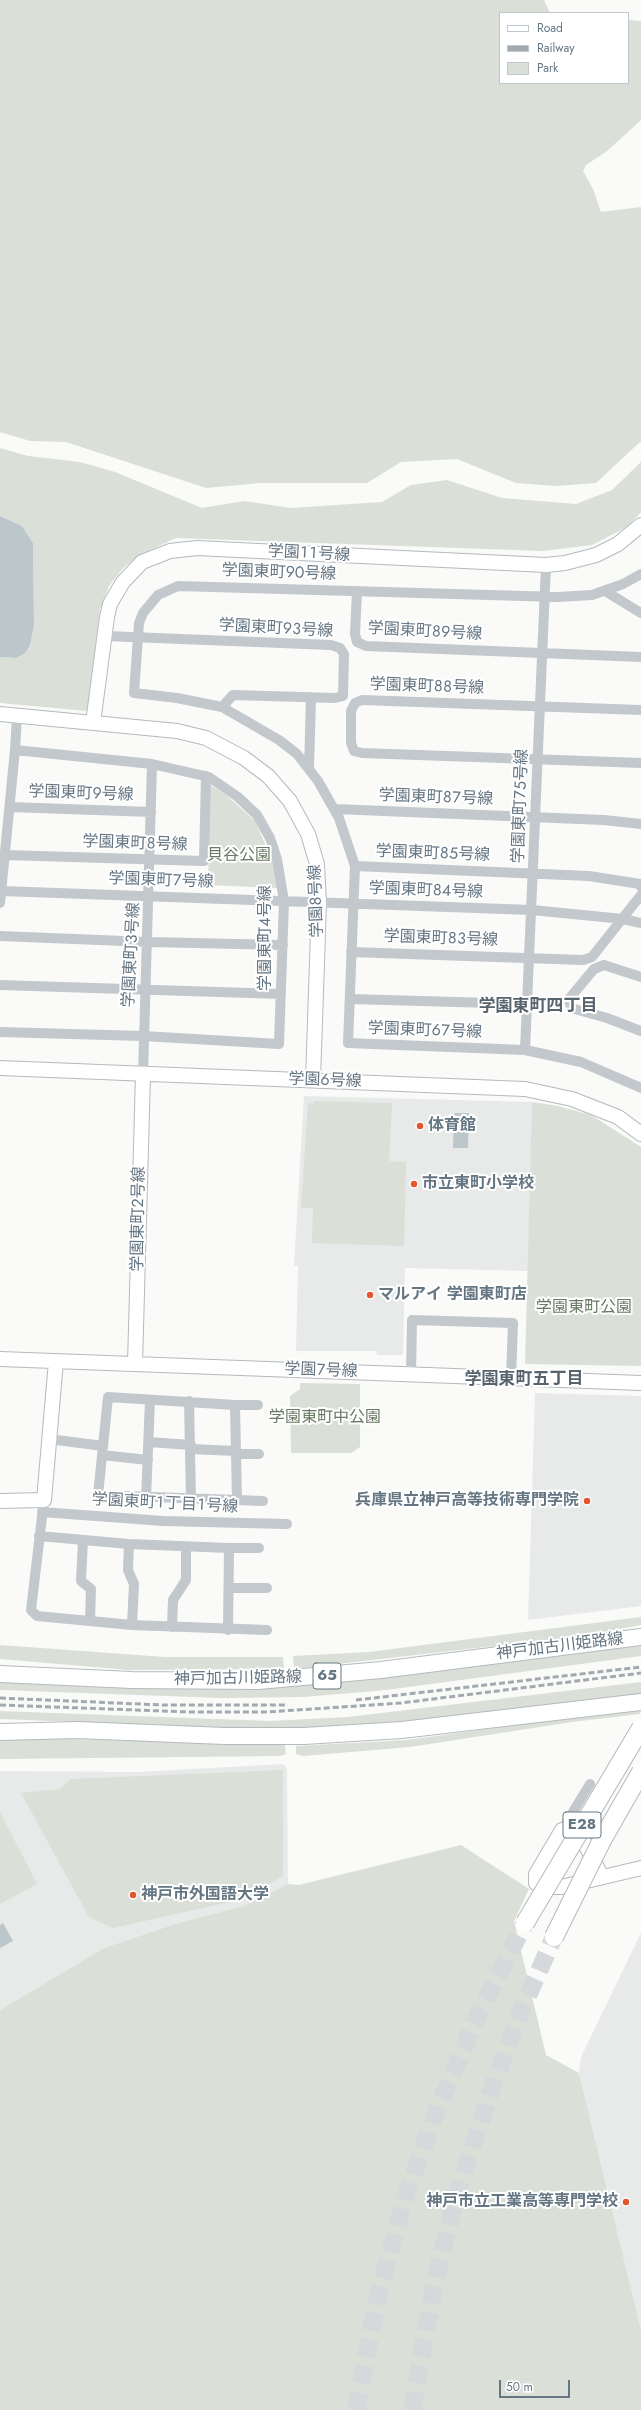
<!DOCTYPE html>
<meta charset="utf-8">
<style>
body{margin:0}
#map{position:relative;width:641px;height:2410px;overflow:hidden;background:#fafaf8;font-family:Jost,sans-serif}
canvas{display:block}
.legend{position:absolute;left:499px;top:12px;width:130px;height:72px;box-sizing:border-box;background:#fff;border:1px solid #c1c8cd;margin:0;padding:5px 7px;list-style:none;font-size:12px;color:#657683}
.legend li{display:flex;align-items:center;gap:8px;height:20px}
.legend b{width:20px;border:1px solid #c1c8cd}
.scale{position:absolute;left:499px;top:2380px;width:71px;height:18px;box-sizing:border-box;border:2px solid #657683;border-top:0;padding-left:5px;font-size:12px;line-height:14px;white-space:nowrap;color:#657683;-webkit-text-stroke:3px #fff;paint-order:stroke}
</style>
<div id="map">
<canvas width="641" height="2410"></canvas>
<ul class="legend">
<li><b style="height:5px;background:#fff"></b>Road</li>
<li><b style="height:5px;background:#a2aab0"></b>Railway</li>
<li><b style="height:11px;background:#dadfd7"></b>Park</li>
</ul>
<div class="scale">50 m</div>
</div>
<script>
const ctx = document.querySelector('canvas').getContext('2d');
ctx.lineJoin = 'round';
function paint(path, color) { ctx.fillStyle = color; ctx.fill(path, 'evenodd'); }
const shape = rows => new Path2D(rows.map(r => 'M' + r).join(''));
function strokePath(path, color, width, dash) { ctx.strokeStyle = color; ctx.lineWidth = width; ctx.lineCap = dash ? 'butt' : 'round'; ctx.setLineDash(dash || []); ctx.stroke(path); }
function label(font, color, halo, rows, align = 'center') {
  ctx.font = font + ' Jost,"Noto Sans JP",sans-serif'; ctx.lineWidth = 4; ctx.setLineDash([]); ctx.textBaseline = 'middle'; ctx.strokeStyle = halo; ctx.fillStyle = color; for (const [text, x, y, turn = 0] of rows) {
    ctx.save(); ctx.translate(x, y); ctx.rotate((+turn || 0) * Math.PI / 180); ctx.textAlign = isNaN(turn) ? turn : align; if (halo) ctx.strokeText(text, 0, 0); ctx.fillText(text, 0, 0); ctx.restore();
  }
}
const built = shape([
 [304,1096,532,1102,528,1271,405,1268,403,1355,377,1355,376,1351,296,1351,298,1266,294,1266],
 [535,1393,641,1396,641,1606,528,1620],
 [283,1764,287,1769,288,1884,244,1906,178,1923,104,1948,0,2010,0,1771,137,1772],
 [641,1933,641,2330,579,2073,581,2057]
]);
const green = shape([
 [0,0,544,0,550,13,500,13,500,83,628,83,628,20,641,21,641,120,607,151,586,165,583,171,593,189,601,212,641,207,641,441,596,483,556,486,516,483,457,459,401,462,367,483,260,483,206,488,66,442,30,441,0,432],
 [0,448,28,456,80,462,115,472,202,508,244,501,291,508,382,502,411,485,447,480,502,498,576,504,612,490,641,462,641,512,627,527,592,545,543,551,176,538,141,554,123,568,109,586,100,609,87,711,0,703,0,657,16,658,30,645,34,626,33,543,22,526,0,516],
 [210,785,225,794,255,821,273,862,278,888,208,885],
 [314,1101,392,1103,389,1161,406,1162,404,1246,312,1243,313,1208,301,1208,308,1103,314,1104],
 [532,1102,558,1106,591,1115,641,1147,641,1366,525,1364],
 [300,1383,360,1384,360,1447,351,1453,291,1453,290,1396,300,1389],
 [641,1617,641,1625,581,1636,294,1669,293,1656,369,1652],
 [0,1645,165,1657,283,1657,284,1669,129,1670,0,1659],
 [641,1645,641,1656,386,1690,304,1697,221,1698,0,1690,0,1680,221,1688],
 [641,1682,641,1695,396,1724,333,1728,265,1729,0,1719,0,1711,270,1721,348,1717],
 [641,1708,640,1714,572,1722,410,1747,303,1756,296,1754,296,1746,407,1740],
 [0,1737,285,1745,286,1754,280,1756,0,1759],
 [283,1770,283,1876,243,1899,113,1928,89,1917,21,1793,60,1789,71,1779],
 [0,1812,37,1884,0,1904],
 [461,1845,529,1889,514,1921,546,2055,579,2073,641,2330,641,2410,0,2410,0,2010,104,1948,178,1923,244,1906,288,1884,299,1885]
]);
const water = shape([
 [0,516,22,526,33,543,34,626,30,645,25,653,16,658,0,657],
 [454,1113,469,1113,468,1148,453,1148],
 [3,1923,13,1941,0,1948,0,1925]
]);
const highwayTunnel = shape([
 [356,2410,378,2296,405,2198,439,2105,478,2015,525,1923],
 [412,2410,434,2286,456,2196,490,2094,522,2009,554,1937]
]);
const street = shape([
 [641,574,623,584,592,595,558,597,178,586,158,595,143,613,139,623,134,693,177,698,222,707,279,740,297,754,318,781,339,818,355,866,348,1043,525,1050,581,1062,641,1088],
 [357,591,355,634,357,642,366,646,641,657],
 [605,591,641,613],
 [106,636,331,645,340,648,344,654,343,696,335,698,233,695,222,707],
 [641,710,362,700,355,703,351,711,351,743,354,751,362,753,641,763],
 [15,750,17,716],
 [309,769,311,697],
 [10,807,151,812],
 [335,809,604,820,641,824],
 [5,855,204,861,206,776],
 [355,866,589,876,640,884,641,887],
 [1,891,532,910,623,919,641,923],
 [0,903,15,750,152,764,209,777,238,797,257,815,270,838,277,859,284,901,279,1044,143,1036,0,1032],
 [0,936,148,942,283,945],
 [351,952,583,960,592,957,641,895],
 [641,977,604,965,594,969,569,999,571,1008,607,1018,641,1031],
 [0,985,281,994],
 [350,999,527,1004],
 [525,1050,546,565],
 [143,1075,152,764],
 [411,1374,412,1320,513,1323,511,1378],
 [189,1401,191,1500],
 [235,1405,258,1405],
 [49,1439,103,1446,98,1495,237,1500,235,1405,108,1397,103,1446],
 [149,1442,191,1445],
 [191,1449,235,1451],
 [235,1454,259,1454],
 [102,1455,148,1460],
 [146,1498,150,1400],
 [44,1500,31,1610,37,1616,132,1625,267,1630],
 [237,1500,263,1501],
 [42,1512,163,1521,287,1524],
 [39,1536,129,1544,229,1548,228,1630],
 [83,1540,81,1581,91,1589,90,1621],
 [129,1544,128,1570,134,1584,132,1625],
 [229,1548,259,1548],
 [230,1588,267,1588],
 [172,1627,173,1600,186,1580,186,1547],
 [562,1830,590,1784]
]);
const secondary = shape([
 [0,714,177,731,206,738,244,758,268,776,290,801,308,834,317,864,319,903,313,1080],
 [93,723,107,617,110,604,123,582,142,562,170,551,197,548,546,565,565,563,596,555,618,544,641,525],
 [0,1068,525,1089,572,1099,618,1117,641,1134],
 [0,1359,641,1383],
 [135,1364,143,1075],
 [0,1501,44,1500,56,1361],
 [602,1877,584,1842,562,1830,536,1874,536,1883,544,1887,561,1887,641,1868]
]);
const primary = shape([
 [0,1674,132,1680,258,1681,381,1670,641,1637],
 [0,1732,77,1730,225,1736,304,1736,402,1730,641,1702]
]);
const rail = shape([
 [0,1698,163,1705,288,1705],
 [356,1700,641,1667],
 [0,1705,190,1712,267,1712,401,1703,641,1673]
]);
const highwayBridge = shape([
 [525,1923,641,1728],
 [554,1937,602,1840,641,1772]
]);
const markers = [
 [420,1126,4,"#e4572e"],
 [414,1184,4,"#e4572e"],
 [370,1295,4,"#e4572e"],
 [587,1501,4,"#e4572e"],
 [133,1895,4,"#e4572e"],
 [626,2202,4,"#e4572e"]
];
const shields = [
 [327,1676,28],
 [582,1825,38]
];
const shieldNames = [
 ["65",327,1676],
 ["E28",582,1825]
];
const streetNames = [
 ["学園１１号線",309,554,3],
 ["学園東町９０号線",279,573,2],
 ["学園東町９３号線",276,629,3],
 ["学園東町８９号線",425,632,3],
 ["学園東町８８号線",427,687,2],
 ["学園東町９号線",81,794,2],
 ["学園東町８７号線",436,798,2],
 ["学園東町７５号線",521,806,-88],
 ["学園東町８号線",135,844,2],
 ["学園東町８５号線",433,854,2],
 ["学園東町７号線",161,881,2],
 ["学園東町８４号線",426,891,2],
 ["学園８号線",317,901,-92],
 ["学園東町４号線",266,938,-90],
 ["学園東町８３号線",441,939,2],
 ["学園東町３号線",132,955,-87],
 ["学園東町６７号線",425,1031,2],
 ["学園６号線",325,1081,2],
 ["学園東町２号線",139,1219,-89],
 ["学園７号線",321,1371,2],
 ["学園東町１丁目１号線",165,1504,3],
 ["神戸加古川姫路線",560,1647,-7],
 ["神戸加古川姫路線",238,1679,-1]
];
const parkNames = [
 ["貝谷公園",239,856],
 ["学園東町公園",584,1308],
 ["学園東町中公園",325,1418]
];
const poiNames = [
 ["体育館",428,1126],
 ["市立東町小学校",422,1184],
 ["マルアイ 学園東町店",378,1295],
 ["兵庫県立神戸高等技術専門学院",579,1501,"right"],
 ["神戸市外国語大学",141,1895],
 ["神戸市立工業高等専門学校",618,2202,"right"]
];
const neighbourhoodNames = [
 ["学園東町四丁目",538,1007],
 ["学園東町五丁目",524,1380]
];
paint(built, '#e8e9e9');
paint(green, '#dadfd7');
paint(water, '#bbc7cb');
strokePath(highwayTunnel, '#d5d9db', 18, [18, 9]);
strokePath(secondary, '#b3babf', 16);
strokePath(primary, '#b5babe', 18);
strokePath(street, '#c3c8cc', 10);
strokePath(secondary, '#fff', 14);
strokePath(primary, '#fff', 16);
strokePath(rail, '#a2aab0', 3, [6, 3]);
strokePath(highwayBridge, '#b4b9bd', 20, []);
strokePath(highwayBridge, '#fff', 18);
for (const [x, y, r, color] of markers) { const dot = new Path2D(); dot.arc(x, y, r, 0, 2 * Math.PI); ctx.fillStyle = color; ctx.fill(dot); strokePath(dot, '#fff', 1.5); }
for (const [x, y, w] of shields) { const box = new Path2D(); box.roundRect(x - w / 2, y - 13, w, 26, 3); ctx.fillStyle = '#fff'; ctx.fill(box); strokePath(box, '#657683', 1); }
label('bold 15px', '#657683', null, shieldNames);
label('16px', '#657683', '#fff', streetNames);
label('16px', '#687a64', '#fff', parkNames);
label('bold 16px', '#657683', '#fff', poiNames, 'left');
label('bold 17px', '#57646e', '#fff', neighbourhoodNames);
</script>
